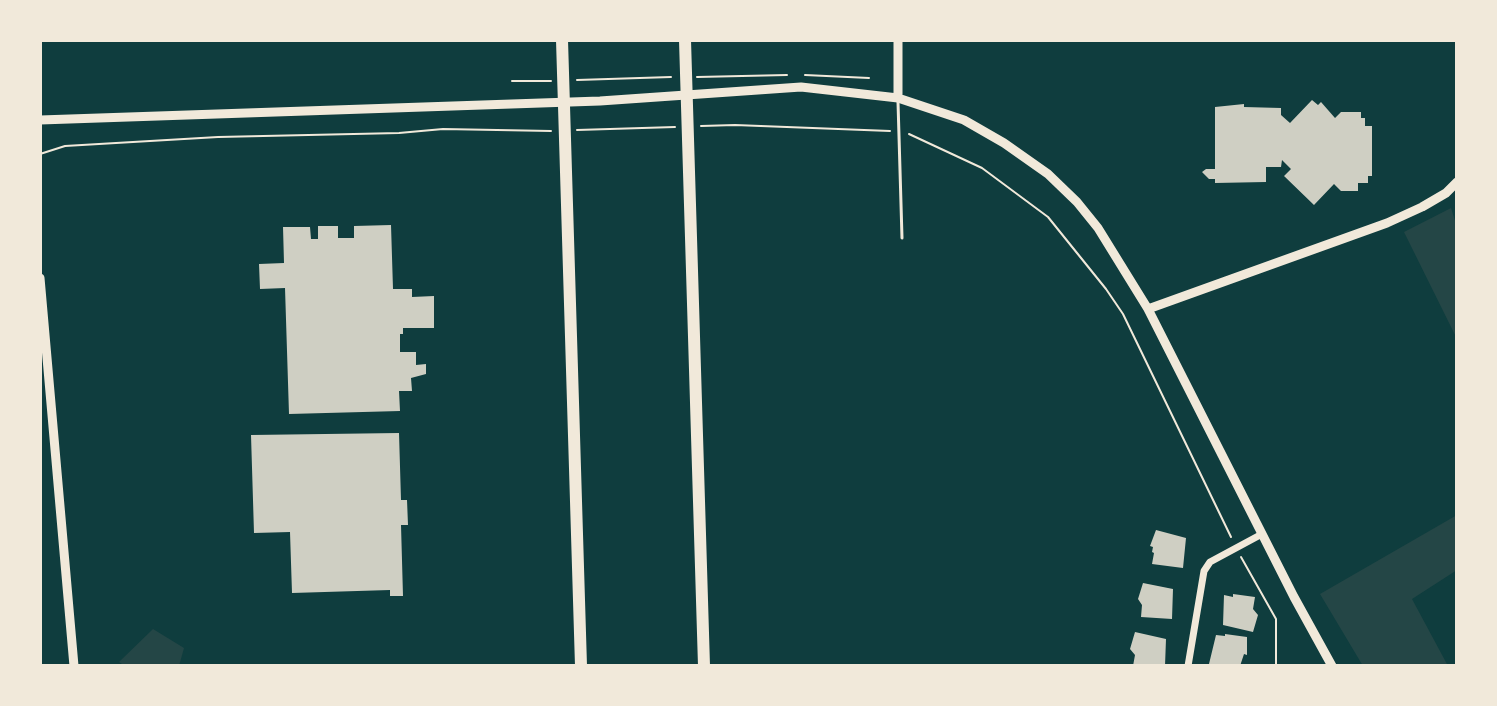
<!DOCTYPE html>
<style>
body{margin:0}
#map{position:relative;width:1497px;height:706px;overflow:hidden;background:#0f3d3e;font-family:Lora,serif}
canvas{display:block}
.frame{position:absolute;inset:0;border:42px solid #f1e9da;pointer-events:none}
</style>
<div id="map">
<canvas width="1497" height="706"></canvas>
<div class="frame"></div>
</div>
<script>
const ctx = document.querySelector('canvas').getContext('2d');
ctx.lineJoin = 'round';
function paint(path, color) { ctx.fillStyle = color; ctx.fill(path, 'evenodd'); }
const shape = rows => new Path2D(rows.map(r => 'M' + r).join(''));
function strokePath(path, color, width, dash) { ctx.strokeStyle = color; ctx.lineWidth = width; ctx.lineCap = dash ? 'butt' : 'round'; ctx.setLineDash(dash || []); ctx.stroke(path); }
const green = shape([
 [1451,208,1457,227,1457,339,1404,232],
 [1457,515,1457,570,1412,599,1448,666,1363,666,1320,594],
 [153,629,184,648,179,666,125,666,119,662]
]);
const building = shape([
 [1312,100,1318,105,1321,102,1335,118,1341,112,1361,112,1361,118,1365,118,1365,126,1372,126,1372,176,1368,176,1368,183,1358,183,1358,191,1341,191,1334,184,1314,205,1284,176,1291,169,1282,160,1281,167,1266,167,1266,182,1215,183,1215,179,1209,179,1202,172,1206,169,1215,169,1215,107,1244,104,1244,107,1281,108,1281,115,1290,123],
 [391,225,393,289,412,289,412,297,434,296,434,328,403,328,403,334,400,334,400,352,416,352,416,365,426,364,426,374,411,378,412,391,399,391,400,411,289,414,285,288,260,289,259,264,284,263,283,227,310,227,311,239,318,239,318,226,338,226,338,238,354,238,354,226],
 [399,433,401,500,407,500,408,525,401,525,403,596,390,596,390,590,292,593,290,532,254,533,251,435],
 [1156,530,1186,538,1183,568,1152,564,1154,553,1152,552,1153,547,1150,546],
 [1143,583,1173,589,1172,619,1141,617,1142,605,1138,599],
 [1233,594,1255,597,1253,609,1258,615,1253,632,1223,625,1224,595,1233,597],
 [1135,632,1166,639,1165,666,1133,666,1135,655,1130,649],
 [1225,634,1247,637,1247,655,1244,654,1240,666,1209,664,1216,635,1225,636]
]);
const path = shape([
 [805,75,869,78],
 [697,77,787,75],
 [577,80,671,77],
 [512,81,551,81],
 [701,126,735,125,890,131],
 [577,130,675,127],
 [909,134,982,168,1048,217,1106,289,1123,314,1231,537],
 [40,154,65,146,218,137,399,133,443,129,551,131],
 [1241,557,1276,619,1276,666]
]);
const service = shape([
 [898,102,902,238]
]);
const minor = shape([
 [1188,666,1204,571,1210,562,1262,534]
]);
const tertiary = shape([
 [898,40,898,98],
 [40,120,600,101,801,87,898,98,964,120,1004,143,1048,174,1077,202,1098,228,1148,309,1294,597,1332,666],
 [40,278,74,666],
 [1148,309,1387,223,1422,207,1446,193,1457,182]
]);
const motorway = shape([
 [562,40,581,666],
 [685,40,704,666]
]);
paint(green, '#244646');
paint(building, '#cfcfc3');
strokePath(path, '#f1e9da', 2);
strokePath(service, '#f1e9da', 3);
strokePath(minor, '#f1e9da', 7);
strokePath(tertiary, '#f1e9da', 9);
strokePath(motorway, '#f1e9da', 12);
</script>
